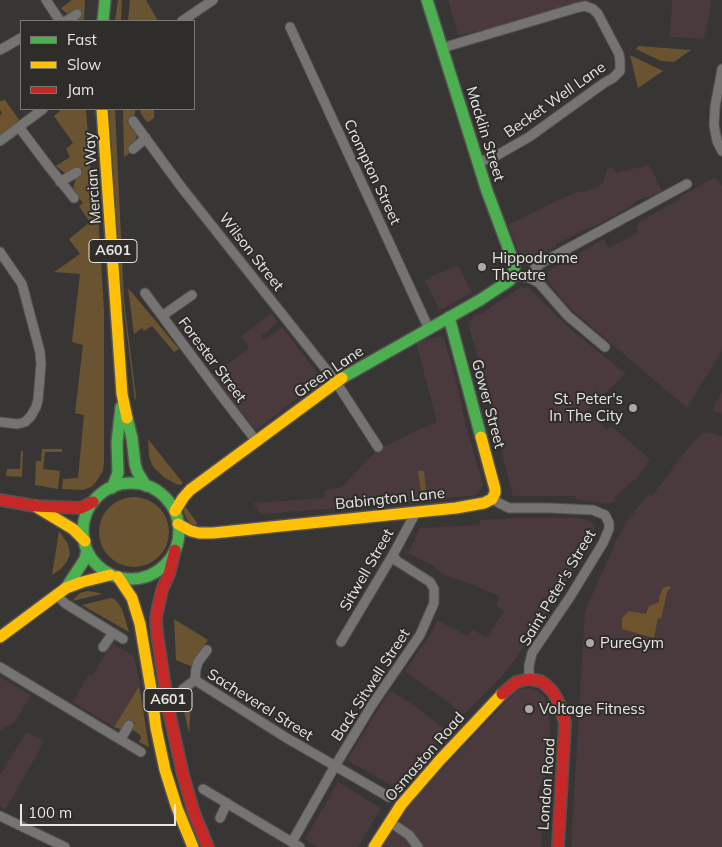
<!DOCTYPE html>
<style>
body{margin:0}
#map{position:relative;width:722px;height:847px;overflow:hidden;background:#383634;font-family:Mulish,sans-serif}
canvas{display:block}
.legend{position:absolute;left:20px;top:20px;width:175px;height:90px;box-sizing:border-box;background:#2f2d29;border:1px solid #797774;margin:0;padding:6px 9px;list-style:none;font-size:15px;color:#e8e7e4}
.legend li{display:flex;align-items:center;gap:10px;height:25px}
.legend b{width:25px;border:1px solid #797774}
.scale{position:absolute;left:20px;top:804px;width:156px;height:22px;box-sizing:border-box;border:2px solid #e8e7e4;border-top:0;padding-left:6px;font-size:15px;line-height:18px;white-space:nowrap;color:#e8e7e4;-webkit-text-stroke:4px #2f2d29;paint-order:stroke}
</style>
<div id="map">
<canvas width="722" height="847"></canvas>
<ul class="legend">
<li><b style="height:6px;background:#4caf50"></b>Fast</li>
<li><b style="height:6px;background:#ffc107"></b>Slow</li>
<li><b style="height:6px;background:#c62828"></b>Jam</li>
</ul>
<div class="scale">100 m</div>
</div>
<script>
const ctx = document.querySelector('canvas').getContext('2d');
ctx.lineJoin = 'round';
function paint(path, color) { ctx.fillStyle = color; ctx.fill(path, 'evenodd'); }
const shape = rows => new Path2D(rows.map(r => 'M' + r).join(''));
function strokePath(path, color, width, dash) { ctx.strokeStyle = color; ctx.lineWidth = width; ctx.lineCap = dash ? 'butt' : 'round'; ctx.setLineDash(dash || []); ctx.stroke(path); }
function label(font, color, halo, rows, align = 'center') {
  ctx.font = font + ' Mulish,sans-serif'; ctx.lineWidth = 4; ctx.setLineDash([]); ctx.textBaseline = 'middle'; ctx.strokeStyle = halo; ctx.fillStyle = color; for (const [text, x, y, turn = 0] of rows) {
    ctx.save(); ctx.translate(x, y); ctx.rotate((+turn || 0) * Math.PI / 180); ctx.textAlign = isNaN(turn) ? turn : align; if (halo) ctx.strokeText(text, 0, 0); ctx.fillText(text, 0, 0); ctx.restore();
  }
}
const commercial = shape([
 [448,0,592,0,507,27,492,29,458,35],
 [672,0,711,0,710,10,704,39,670,37],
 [649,164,662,191,647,198,645,197,633,203,634,205,589,229,588,228,555,245,556,247,546,252,545,251,525,263,522,262,508,224,515,222,558,200,575,193,596,188,603,183,608,167,613,168,616,173,644,166],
 [715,177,722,185,722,351,687,408,572,310,562,299,550,283,548,278,548,271,604,239,609,248,630,237,638,232,636,228,639,222,680,199,680,197],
 [458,265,472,293,440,310,425,281,431,278,430,277],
 [521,287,530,289,568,327,626,374,586,410,607,430,611,426,650,459,635,481,633,480,614,498,616,500,612,502,605,504,599,503,576,499,576,496,513,496,468,321,473,320,473,316,482,313],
 [271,313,278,322,261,336,264,340,282,327,322,379,256,430,212,376,249,348,241,336],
 [443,336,455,376,466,425,483,485,477,495,366,506,261,514,253,503,325,498,325,490,342,487,377,450,422,428,437,422,416,342],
 [722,392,722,414,713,411,713,408],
 [707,432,722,436,722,847,571,847,585,611,619,535,627,521,648,494,652,496,691,444,703,433],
 [517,518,579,518,591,521,594,525,594,533,575,568,517,657,501,677,463,715,448,702,405,671,433,630,437,620,467,636,473,629,486,638,504,611,496,606,499,596,473,585,442,574,432,565,408,553,420,528,480,525,480,520],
 [112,643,134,656,140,683,114,727,73,702,89,674,92,676],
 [0,677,31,695,14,723,0,730],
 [527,688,538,691,544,697,546,702,550,725,550,741,544,786,539,786,538,803,543,803,541,847,379,847,407,807,513,694,519,689],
 [390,690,416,707,448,732,392,786,347,760],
 [27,731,44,742,6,809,0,806,0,775],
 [338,782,381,808,358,847,317,847,305,839]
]);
const green = shape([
 [72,0,85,0,84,21,74,21,82,16,78,9,71,14,66,13,61,8],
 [118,0,122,0,121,21,115,21],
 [130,0,146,0,158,21,128,21],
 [638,46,691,50,674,62,661,61,636,49],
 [630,55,663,71,638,88],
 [59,109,86,109,93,202,98,214,104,311,104,463,103,471,96,482,91,487,83,490,62,489,63,479,78,478,84,415,75,413,83,345,72,342,80,274,54,272,80,254,69,239,90,222,79,206,83,203,73,189,76,178,81,175,76,167,65,173,56,166,70,157,66,149,73,143,54,116,60,111],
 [109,109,115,109,124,300,136,397,135,401,121,286],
 [123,109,135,109,135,114,127,121,136,132,137,135,135,142,128,148,131,152,124,157],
 [140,109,154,109,154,118,150,121,147,122,141,114],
 [128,288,149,313,179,349,174,352,152,326,144,331,142,328,134,334],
 [148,439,183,483,180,485,176,484,165,478,154,468,151,462,149,456],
 [42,449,62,449,62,452,45,452,43,469,60,471,58,489,35,485,36,461,41,461],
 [21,451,23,451,22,477,6,476,7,469,20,469],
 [418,471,424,471,427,500,422,500],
 '99 532a35 35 0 1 1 70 0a35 35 0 1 1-70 0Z',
 [185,506,197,523,195,527,192,525,186,518,183,510],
 [59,531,68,544,70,554,67,561,62,568,52,575],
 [87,591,95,592,102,594,72,601,80,593],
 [111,598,114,599,118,603,122,609,129,632,82,605],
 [174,619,208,640,196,658,193,667,176,660],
 [139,686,141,697,149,747,139,742,141,738,140,735,135,731,131,730,135,723,128,720,124,727,120,729,114,727],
 [192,690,189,733,181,698,183,695]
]);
const forest = shape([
 [5,100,20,121,0,135,0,116,2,113,0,110,0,101],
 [668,586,671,587,667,592,661,619,658,618,654,638,622,629,622,618,629,611,646,614,649,606,659,602,659,597,663,588]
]);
const street = shape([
 [46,0,60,21],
 [66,21,77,14],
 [182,21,213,0],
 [290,27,429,329],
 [442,48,576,8,585,6,593,9,598,14,619,54,620,61,620,71,613,78,604,83,529,137,494,157,478,162],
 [0,50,21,38],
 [722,69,715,107,714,125,717,141,722,151],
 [133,121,182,188,336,382,378,447],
 [19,127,49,167,74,198],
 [0,141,43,109],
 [133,149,146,138],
 [60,182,77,172],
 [0,252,22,284,40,352,41,364,38,400,36,407,31,416,25,422,17,424,0,422],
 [514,275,530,278,539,283,568,316,605,347],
 [530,278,535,268,543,262,687,184],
 [145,293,220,394,257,442],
 [162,316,192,295],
 [492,499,501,504,509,508,549,508,593,510,605,515,609,523,609,529,603,543,570,597,532,653,529,666,529,679],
 [56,595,66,604,123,639],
 [341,642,394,553,416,512],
 [103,647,113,633],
 [0,667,141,752],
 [195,680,285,737,389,797],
 [183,689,195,680,196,669,198,662,207,650],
 [121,739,129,725],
 [203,789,300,847],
 [0,816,65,847],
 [220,818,227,803],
 [390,822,409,835,418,847],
 [292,842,335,766,372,705,420,635,434,603,434,589,430,582,397,561,393,556,394,553]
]);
const fast = shape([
 [103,21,105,0],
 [449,317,481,437],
 [342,378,480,300,509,281,514,275,514,266,512,258,487,191,427,0],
 [127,418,132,438,135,464,137,471,146,486],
 '83 531a48 48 0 1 1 96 0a48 48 0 1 1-96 0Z',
 [112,488,118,473,117,442,121,407],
 [66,588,85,559,87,550]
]);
const slow = shape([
 [102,109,122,394,127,418],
 [35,506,73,529,85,541],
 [175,511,183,498,190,490,342,378],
 [178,524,191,531,199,533,213,533,456,508,484,503,492,499,495,493,495,489,481,437],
 [118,577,132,598,140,624,151,689,156,728,165,770,177,808,193,847],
 [0,637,66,588,82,582,110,575],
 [374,847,401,805,440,760,502,694]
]);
const jam = shape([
 [0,500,35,506,81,508,93,502],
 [175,550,169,574,162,590,158,608,156,618,157,634,169,712,183,775,194,813,208,847],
 [502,694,516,682,529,679,540,681,545,684,553,692,560,705,565,723,558,847]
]);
const markers = [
 [482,267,5,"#aaa9a6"],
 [633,408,5,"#aaa9a6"],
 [590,643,5,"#aaa9a6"],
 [529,709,5,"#aaa9a6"]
];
const shields = [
 [113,251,48],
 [168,700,48]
];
const shieldNames = [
 ["A601",113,251],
 ["A601",168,700]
];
const streetNames = [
 ["Becket Well Lane",555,100,-35],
 ["Macklin Street",485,134,73],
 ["Crompton Street",372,172,65],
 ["Mercian Way",93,178,-94],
 ["Wilson Street",251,252,52],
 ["Forester Street",212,360,53],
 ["Green Lane",329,372,-34],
 ["Gower Street",488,404,75],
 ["Babington Lane",390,499,-6],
 ["Sitwell Street",367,570,-60],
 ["Saint Peter's Street",558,588,-59],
 ["Back Sitwell Street",371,685,-57],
 ["Sacheverel Street",260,705,32],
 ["Osmaston Road",425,757,-49],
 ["London Road",547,784,-86]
];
const poiNames = [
 ["Hippodrome",492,258],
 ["Theatre",492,275],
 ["St. Peter's",623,399,"right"],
 ["In The City",623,416,"right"],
 ["PureGym",600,643],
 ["Voltage Fitness",539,709]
];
paint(commercial, '#4a393d');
paint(green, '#6a5331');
paint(forest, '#6e532d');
strokePath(street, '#545351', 11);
strokePath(fast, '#545351', 14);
strokePath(slow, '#545351', 14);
strokePath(jam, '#545351', 14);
strokePath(street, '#757472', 9);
strokePath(fast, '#4caf50', 11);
strokePath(slow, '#ffc107', 11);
strokePath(jam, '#c62828', 11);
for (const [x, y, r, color] of markers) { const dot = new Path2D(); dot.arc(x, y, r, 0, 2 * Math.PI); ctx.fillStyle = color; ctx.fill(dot); strokePath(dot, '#2f2d29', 2); }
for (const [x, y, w] of shields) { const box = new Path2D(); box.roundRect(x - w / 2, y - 11.5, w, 23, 4); ctx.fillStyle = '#2f2d29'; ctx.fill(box); strokePath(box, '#e8e7e4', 1); }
label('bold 14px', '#e8e7e4', null, shieldNames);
label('15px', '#e8e7e4', '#2f2d29', streetNames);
label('15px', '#e8e7e4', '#2f2d29', poiNames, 'left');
</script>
